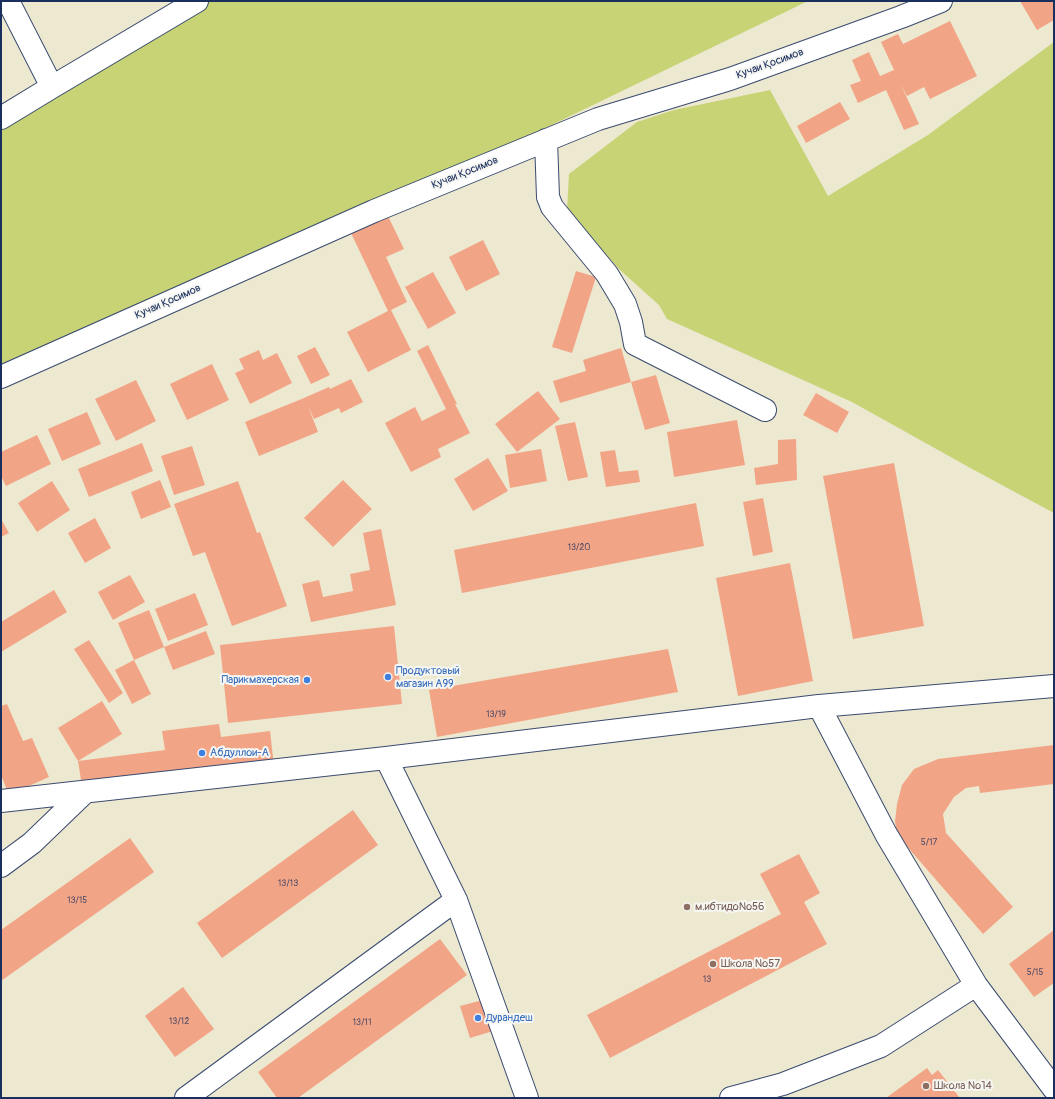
<!DOCTYPE html>
<meta charset="utf-8">
<style>
body{margin:0}
#map{position:relative;width:1055px;height:1099px;overflow:hidden;background:#ede8d0;font-family:Pangolin,sans-serif}
canvas{display:block}
.frame{position:absolute;inset:0;border:2px solid #1b2f5e;pointer-events:none}
</style>
<div id="map">
<canvas width="1055" height="1099"></canvas>
<div class="frame"></div>
</div>
<script>
const ctx = document.querySelector('canvas').getContext('2d');
ctx.lineJoin = 'round';
function paint(path, color) { ctx.fillStyle = color; ctx.fill(path, 'evenodd'); }
const shape = rows => new Path2D(rows.map(r => 'M' + r).join(''));
function strokePath(path, color, width, dash) { ctx.strokeStyle = color; ctx.lineWidth = width; ctx.lineCap = dash ? 'butt' : 'round'; ctx.setLineDash(dash || []); ctx.stroke(path); }
function label(font, color, halo, rows, align = 'center') {
  ctx.font = font + ' Pangolin,sans-serif'; ctx.lineWidth = 4; ctx.setLineDash([]); ctx.textBaseline = 'middle'; ctx.strokeStyle = halo; ctx.fillStyle = color; for (const [text, x, y, turn = 0] of rows) {
    ctx.save(); ctx.translate(x, y); ctx.rotate((+turn || 0) * Math.PI / 180); ctx.textAlign = isNaN(turn) ? turn : align; if (halo) ctx.strokeText(text, 0, 0); ctx.fillText(text, 0, 0); ctx.restore();
  }
}
const green = shape([
 [200,1,808,1,374,211,1,368,1,124],
 [1054,42,1054,513,974,470,852,402,667,319,659,305,620,270,567,211,569,174,637,122,674,110,770,90,828,196,928,135]
]);
const building = shape([
 [1020,1,1054,1,1054,20,1037,30],
 [950,21,977,76,930,99,924,87,907,96,901,85,919,124,904,130,886,90,858,103,850,85,861,81,852,60,869,52,880,76,894,70,881,42,898,34,903,44],
 [840,102,850,119,806,143,797,126],
 [388,216,404,249,386,257,407,302,391,310,411,350,368,372,347,332,388,311,351,233],
 [483,240,500,274,466,291,449,257],
 [576,271,596,277,572,353,552,347],
 [433,272,456,313,428,329,405,287],
 [428,345,457,404,455,404,470,433,438,449,441,457,411,472,385,423,415,407,422,421,446,409,417,351],
 [315,347,330,375,311,384,297,356],
 [621,348,631,382,560,403,553,381,586,371,583,360],
 [259,350,263,360,277,353,292,383,250,404,235,373,244,369,239,359],
 [212,364,229,400,187,420,170,384],
 [656,375,670,423,645,430,631,382],
 [351,379,363,402,341,413,339,408,314,419,308,406,318,432,259,456,245,422,304,398,329,387,330,389],
 [136,380,156,421,116,441,95,399],
 [538,391,560,419,517,452,495,424],
 [816,393,849,412,837,433,803,415],
 [87,412,101,444,62,461,48,429],
 [737,420,745,465,674,477,667,432],
 [575,422,588,477,568,481,555,426],
 [37,435,51,464,6,486,1,476,1,452],
 [796,439,797,480,756,485,754,468,778,464,778,440],
 [142,443,153,471,89,497,78,469],
 [192,446,205,485,174,495,161,456],
 [541,449,547,481,510,488,505,455],
 [615,450,619,472,638,470,640,482,606,487,600,452],
 [488,458,508,491,473,511,454,479],
 [894,463,924,626,853,639,823,476],
 [160,480,171,507,141,519,131,492],
 [343,480,372,509,333,547,304,518],
 [52,481,70,510,37,532,18,503],
 [238,481,257,533,260,532,287,606,232,626,205,552,193,556,174,504],
 [763,498,773,552,753,556,743,502],
 [696,503,704,546,462,593,454,550],
 [95,518,111,548,85,563,68,533],
 [1,519,9,533,1,537],
 [381,529,396,605,311,622,302,584,319,580,323,597,353,591,350,574,370,570,363,533],
 [790,563,813,681,738,696,716,578],
 [130,575,145,602,113,620,98,592],
 [54,590,67,612,1,652,1,622],
 [195,593,208,625,168,641,155,609],
 [149,610,164,647,134,660,118,623],
 [394,626,402,704,228,723,220,645],
 [206,631,215,654,173,670,164,647],
 [89,640,123,693,109,703,74,649],
 [668,649,678,692,437,737,429,690],
 [134,660,151,694,132,704,115,670],
 [102,701,122,734,78,761,165,750,162,731,219,724,221,737,270,731,274,766,82,786,78,761,58,728],
 [7,704,23,741,32,738,49,777,9,795,1,775,1,706],
 [1054,745,1054,784,980,793,979,786,966,788,954,797,943,814,946,833,1013,907,983,934,897,835,895,821,897,804,902,785,914,769,938,759],
 [353,810,378,845,222,958,197,923],
 [130,838,154,872,1,981,1,930],
 [799,854,820,893,804,902,827,944,610,1058,587,1015,781,914,760,874],
 [1054,930,1054,983,1034,997,1009,964],
 [440,939,467,975,298,1098,277,1098,258,1072],
 [183,987,214,1029,175,1057,145,1016],
 [483,1000,493,1031,470,1038,460,1006],
 [927,1068,932,1075,938,1070,960,1098,886,1098]
]);
const minor = shape([
 [8,1,52,87],
 [1,118,52,87,197,1],
 [546,140,548,197,552,207,607,274,625,304,631,322,635,344,765,410],
 [1,377,374,211,598,119,730,79,901,17,941,1],
 [819,706,886,834,976,985,1054,1089],
 [386,758,456,900,527,1098],
 [1,801,386,758,819,706,1054,686],
 [1,866,32,843,85,792],
 [186,1098,456,900],
 [731,1098,783,1084,881,1046,976,985]
]);
const markers = [
 [388,677,4,"#3f7fe0"],
 [307,680,4,"#3f7fe0"],
 [202,753,4,"#3f7fe0"],
 [687,907,4,"#8d6e63"],
 [713,964,4,"#8d6e63"],
 [478,1018,4,"#3f7fe0"],
 [926,1086,4,"#8d6e63"]
];
const numberNames = [
 ["13/20",579,548],
 ["13/19",496,715],
 ["5/17",929,843],
 ["13/13",288,884],
 ["13/15",77,901],
 ["5/15",1035,973],
 ["13",707,980],
 ["13/12",179,1022],
 ["13/11",362,1023]
];
const streetNames = [
 ["Кучаи Қосимов",770,64,-20],
 ["Кучаи Қосимов",465,173,-22],
 ["Кучаи Қосимов",168,302,-24]
];
const shopNames = [
 ["Продуктовый",396,671],
 ["магазин А99",396,684],
 ["Парикмахерская",299,680,"right"],
 ["Абдуллои-А",210,753],
 ["Дурандеш",486,1018]
];
const educationNames = [
 ["м.ибтидо№56",695,907],
 ["Школа №57",721,964],
 ["Школа №14",934,1086]
];
paint(green, '#c7d375');
paint(building, '#f2a586');
strokePath(minor, '#3a4b6f', 24);
strokePath(minor, '#fff', 22);
for (const [x, y, r, color] of markers) { const dot = new Path2D(); dot.arc(x, y, r, 0, 2 * Math.PI); ctx.fillStyle = color; ctx.fill(dot); strokePath(dot, '#f6f6f2', 1.5); }
label('9px', '#514c68', null, numberNames);
label('11px', '#1b2f5e', '#f6f6f2', streetNames);
label('11px', '#366cbe', '#f6f6f2', shopNames, 'left');
label('11px', '#785e54', '#f6f6f2', educationNames, 'left');
</script>
